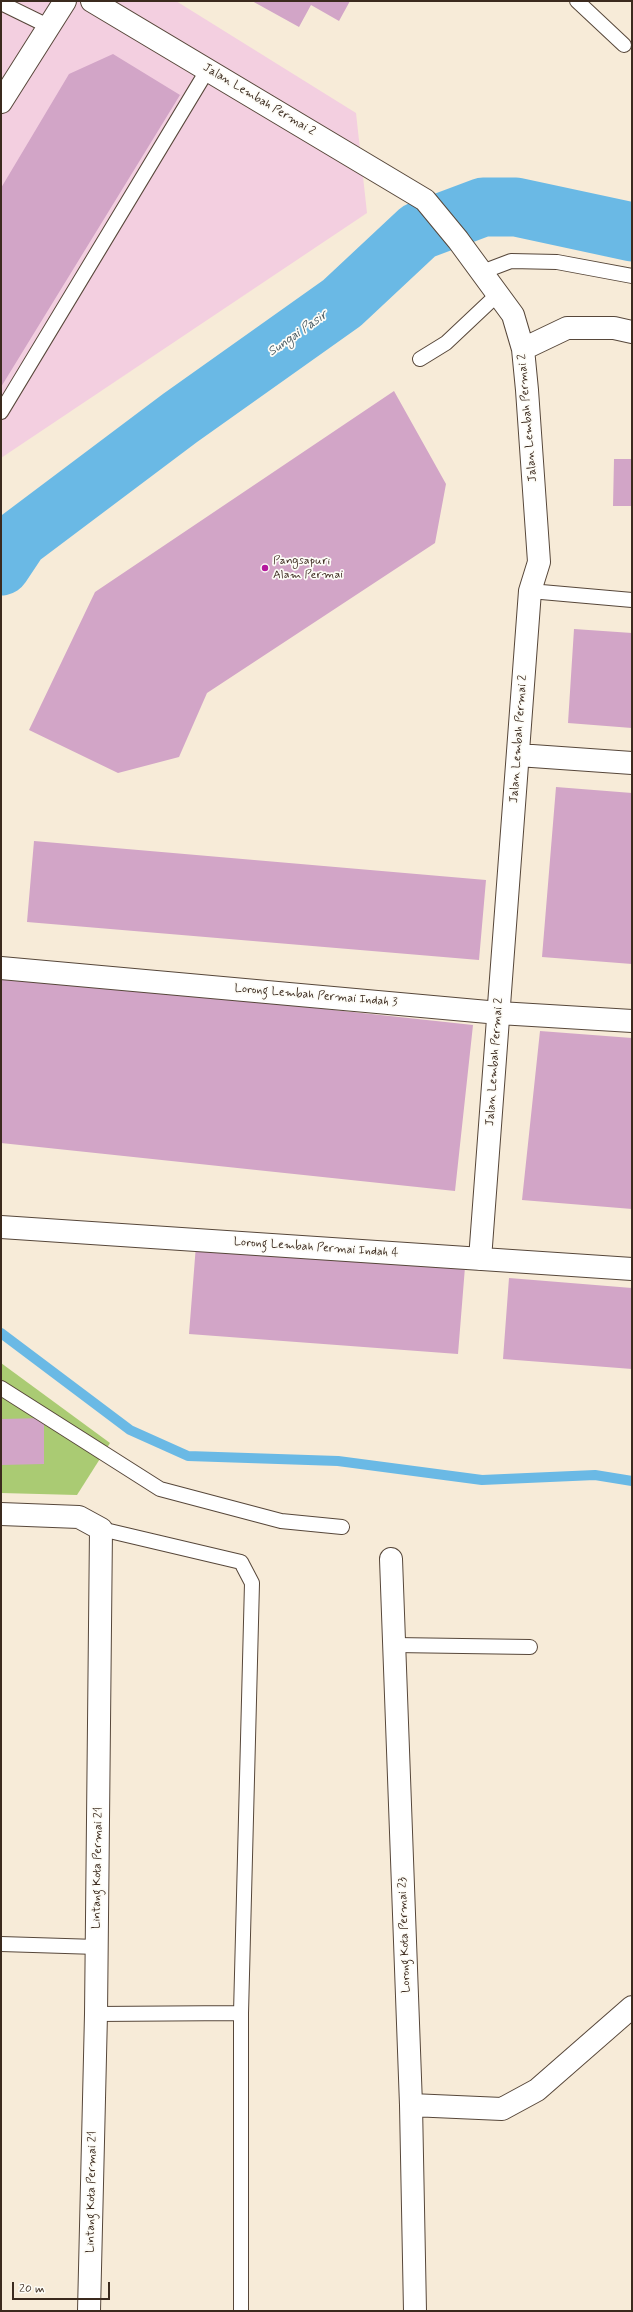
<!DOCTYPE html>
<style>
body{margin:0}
#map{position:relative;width:633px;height:2312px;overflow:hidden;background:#f7ebd8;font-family:Mynerve,sans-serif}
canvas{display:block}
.frame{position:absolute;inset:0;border:2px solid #3b2a1e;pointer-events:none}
.scale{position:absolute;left:12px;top:2282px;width:98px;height:18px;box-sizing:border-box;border:2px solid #3b2a1e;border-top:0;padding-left:5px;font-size:12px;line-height:14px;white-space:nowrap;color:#3b2a1e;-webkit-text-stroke:3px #fdfcf7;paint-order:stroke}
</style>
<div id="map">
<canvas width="633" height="2312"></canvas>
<div class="frame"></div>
<div class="scale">20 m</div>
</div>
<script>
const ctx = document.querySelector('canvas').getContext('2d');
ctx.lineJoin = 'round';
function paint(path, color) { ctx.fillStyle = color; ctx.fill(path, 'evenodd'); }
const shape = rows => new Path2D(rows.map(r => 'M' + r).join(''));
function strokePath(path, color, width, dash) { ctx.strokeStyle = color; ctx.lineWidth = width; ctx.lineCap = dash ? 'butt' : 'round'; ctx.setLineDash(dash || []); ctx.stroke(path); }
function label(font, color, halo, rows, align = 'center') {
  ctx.font = font + ' Mynerve,sans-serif'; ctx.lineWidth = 3.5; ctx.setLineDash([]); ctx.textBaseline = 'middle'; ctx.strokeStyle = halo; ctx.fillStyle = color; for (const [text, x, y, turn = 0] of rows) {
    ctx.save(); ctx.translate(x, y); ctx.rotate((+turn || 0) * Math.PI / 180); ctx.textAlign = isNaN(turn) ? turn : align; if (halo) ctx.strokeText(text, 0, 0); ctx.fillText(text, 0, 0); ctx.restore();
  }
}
const built = shape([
 [1,1,176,1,356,113,367,213,1,458]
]);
const green = shape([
 [1,1363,110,1443,77,1495,1,1493]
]);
const stream = shape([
 [1,1333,130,1430,188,1456,338,1461,482,1480,595,1475,632,1481]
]);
const river = shape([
 [1,566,19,539,180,418,342,303,419,231,483,207,516,207,632,232]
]);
const building = shape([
 [252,1,350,1,339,21,311,5,299,27],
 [113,54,180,95,1,387,1,188,69,74],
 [394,391,446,484,435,543,207,693,179,757,118,773,29,730,95,592],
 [614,459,632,459,632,506,613,506],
 [574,629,632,633,632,728,568,723],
 [556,787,632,793,632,964,542,957],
 [34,841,486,880,479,960,27,922],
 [1,974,473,1025,455,1191,1,1143],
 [540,1031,632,1038,632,1209,522,1200],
 [196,1245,465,1267,458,1354,189,1334],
 [509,1278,632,1288,632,1369,503,1359],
 [44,1418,44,1464,1,1465,1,1419]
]);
const service = shape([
 [577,1,624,45],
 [1,3,48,26],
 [482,272,511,261,557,262,632,276],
 [420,359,446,343,498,294],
 [1,412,208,69],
 [530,591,632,600],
 [1,1388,160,1489,281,1521,342,1527],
 [101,1529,241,1562,252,1583,241,2013,241,2311],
 [395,1645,530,1647],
 [1,1944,97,1947],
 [96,2014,241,2013]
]);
const minor = shape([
 [92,1,425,200,458,240,513,315,523,349,527,390,539,562,530,591,480,1259],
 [1,102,65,1],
 [523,349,567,328,614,328,632,332],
 [518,755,632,763],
 [1,968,499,1013,632,1021],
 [1,1227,632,1269],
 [1,1514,79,1517,101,1529,96,2014,89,2311],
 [391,1559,411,2105,415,2311],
 [411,2105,502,2109,537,2090,632,2007]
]);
const markers = [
 [265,568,4,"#b5179e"]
];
const streetNames = [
 ["Jalan Lembah Permai 2",259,100,31],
 ["Jalan Lembah Permai 2",528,418,-95],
 ["Jalan Lembah Permai 2",519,739,-86],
 ["Lorong Lembah Permai Indah 3",316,996,5],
 ["Jalan Lembah Permai 2",495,1062,-86],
 ["Lorong Lembah Permai Indah 4",316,1248,4],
 ["Lintang Kota Permai 21",98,1868,-89],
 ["Lorong Kota Permai 23",405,1935,-92],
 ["Lintang Kota Permai 21",92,2192,-89]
];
const poiNames = [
 ["Pangsapuri",273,561],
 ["Alam Permai",273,575]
];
const waterNames = [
 ["Sungai Pasir",298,334,-35]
];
paint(built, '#f3cfe0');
paint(green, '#aacb73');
strokePath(stream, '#6ab9e5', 10);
strokePath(river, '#6ab9e5', 59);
paint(building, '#d2a5c7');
strokePath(service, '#57473a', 16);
strokePath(minor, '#57473a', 24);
strokePath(service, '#fff', 14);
strokePath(minor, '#fff', 22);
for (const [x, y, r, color] of markers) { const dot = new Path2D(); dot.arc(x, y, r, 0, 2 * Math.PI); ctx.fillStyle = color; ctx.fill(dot); strokePath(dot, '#fdfcf7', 1.5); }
label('12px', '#3b2a1e', '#fdfcf7', streetNames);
label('12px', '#3b2a1e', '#fdfcf7', poiNames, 'left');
label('italic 13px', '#4b5c64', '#fdfcf7', waterNames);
</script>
